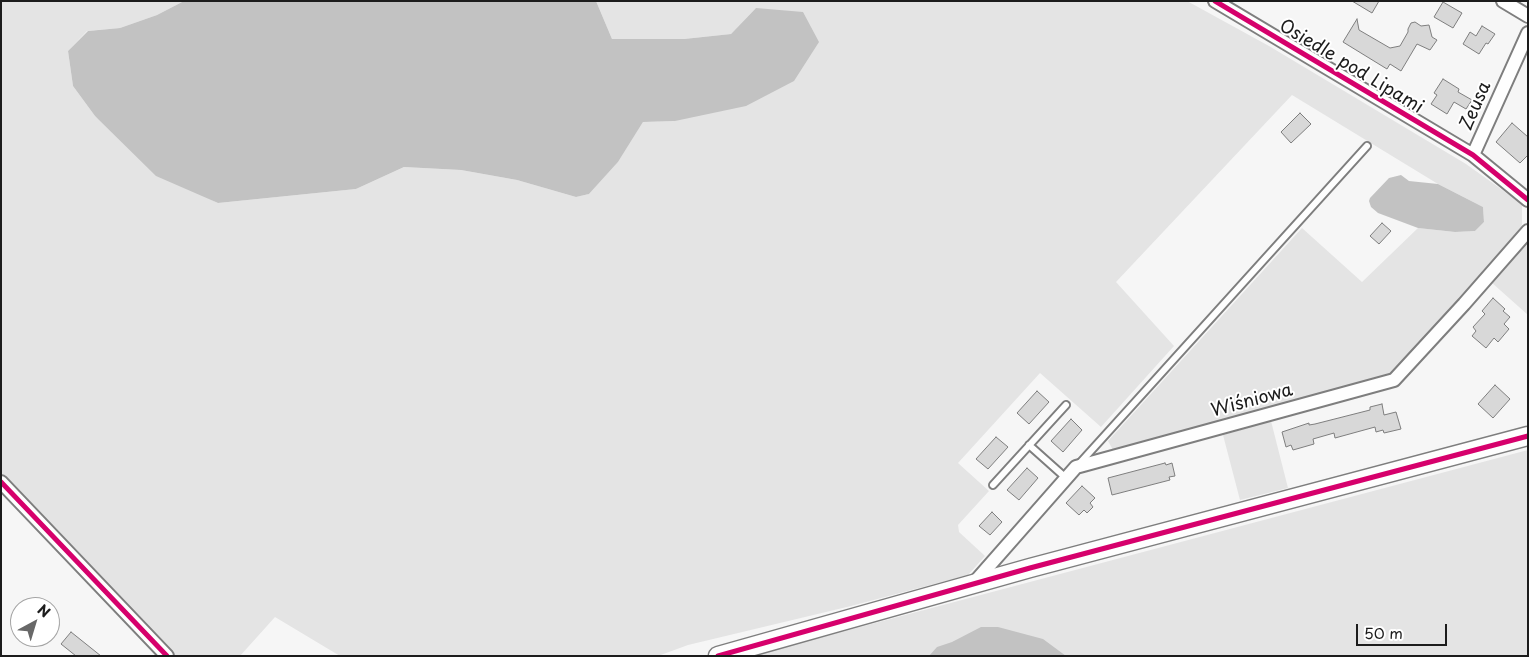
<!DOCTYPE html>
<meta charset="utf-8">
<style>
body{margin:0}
#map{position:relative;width:1529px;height:657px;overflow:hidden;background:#f6f6f6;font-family:"Playpen Sans",sans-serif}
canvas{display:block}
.frame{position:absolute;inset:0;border:2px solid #1c1c1c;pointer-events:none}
.north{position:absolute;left:10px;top:597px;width:50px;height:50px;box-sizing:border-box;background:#fff;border:1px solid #a4a4a4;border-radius:50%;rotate:39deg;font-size:14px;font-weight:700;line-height:20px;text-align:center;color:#1c1c1c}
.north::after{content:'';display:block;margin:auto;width:18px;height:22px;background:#686868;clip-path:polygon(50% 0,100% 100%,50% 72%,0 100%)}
.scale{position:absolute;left:1356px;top:624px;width:91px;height:22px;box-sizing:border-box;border:2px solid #1c1c1c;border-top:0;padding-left:6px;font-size:15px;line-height:18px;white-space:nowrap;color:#1c1c1c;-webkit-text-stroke:4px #fff;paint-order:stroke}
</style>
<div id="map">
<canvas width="1529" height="657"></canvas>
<div class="frame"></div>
<div class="north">N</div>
<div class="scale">50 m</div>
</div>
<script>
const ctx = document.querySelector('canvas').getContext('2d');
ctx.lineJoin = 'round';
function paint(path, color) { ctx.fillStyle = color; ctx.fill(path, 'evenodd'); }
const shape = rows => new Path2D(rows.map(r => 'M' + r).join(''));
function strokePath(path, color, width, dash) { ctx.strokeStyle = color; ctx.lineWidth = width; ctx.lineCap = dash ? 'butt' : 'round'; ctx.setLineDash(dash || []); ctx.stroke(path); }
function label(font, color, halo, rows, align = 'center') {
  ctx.font = font + ' "Playpen Sans",sans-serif'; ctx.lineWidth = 4; ctx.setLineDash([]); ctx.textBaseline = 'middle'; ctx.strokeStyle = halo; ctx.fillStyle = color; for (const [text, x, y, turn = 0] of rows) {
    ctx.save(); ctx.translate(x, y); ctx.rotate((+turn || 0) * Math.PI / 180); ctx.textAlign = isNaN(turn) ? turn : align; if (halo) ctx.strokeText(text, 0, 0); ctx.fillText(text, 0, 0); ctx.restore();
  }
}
const green = shape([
 [1,1,184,1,157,15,120,28,87,31,68,51,73,86,95,116,199,194,218,203,356,189,404,167,461,170,517,180,576,197,589,194,618,162,643,122,675,121,756,8,731,34,684,39,612,39,596,1,1187,1,1269,46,1466,164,1522,204,1522,224,1517,242,1392,377,1113,450,1108,441,1302,228,1362,282,1418,228,1455,232,1475,231,1484,222,1483,207,1438,184,1292,95,1116,282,1174,346,1101,427,1040,373,958,463,989,491,958,525,959,532,985,556,968,575,851,606,688,645,658,656,340,656,275,617,240,656,175,656,1,475],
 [1528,241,1528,315,1491,282],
 [1271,421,1288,488,1240,500,1223,435],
 [1528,450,1528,656,755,656,777,649]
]);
const water = shape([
 [184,1,596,1,612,39,684,39,731,34,756,8,803,12,819,42,794,81,746,106,675,121,643,122,618,162,589,194,576,197,517,180,461,170,404,167,356,189,218,203,156,176,95,116,73,86,68,51,88,31,120,28,157,15],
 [1401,175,1409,181,1438,184,1483,207,1484,222,1475,231,1455,232,1418,228,1378,213,1371,207,1369,201,1370,198,1389,178],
 [981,627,998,627,1043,639,1066,656,929,656,937,647,952,642]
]);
const building = shape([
 [1352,1,1379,1,1372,13,1352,1],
 [1443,2,1462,13,1453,28,1434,17,1443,2],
 [1357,19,1359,30,1390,48,1400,46,1408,32,1408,29,1411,23,1415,22,1421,26,1429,25,1432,37,1437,40,1430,50,1417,44,1401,71,1390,64,1387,69,1343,42,1357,19],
 [1482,26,1495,34,1488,44,1486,43,1479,54,1463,44,1470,32,1476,36,1482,26],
 [1443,79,1459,89,1458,92,1472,100,1466,109,1454,102,1447,114,1431,104,1437,95,1434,93,1443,79],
 [1300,113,1311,124,1291,143,1281,132,1300,113],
 [1512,123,1528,137,1528,155,1520,163,1496,142,1512,123],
 [1382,223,1391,231,1379,244,1370,236,1382,223],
 [1493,298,1505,309,1503,311,1510,317,1504,324,1509,329,1498,342,1494,338,1486,348,1472,336,1476,331,1473,327,1485,314,1482,311,1493,298],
 [1495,385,1510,399,1493,418,1478,404,1495,385],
 [1037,391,1049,402,1029,424,1017,413,1037,391],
 [1382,404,1384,415,1396,412,1401,429,1384,433,1383,430,1376,432,1375,427,1335,438,1334,433,1313,439,1314,444,1293,450,1291,445,1286,447,1282,432,1309,423,1309,425,1315,424,1370,410,1370,407,1382,404],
 [1071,419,1082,430,1063,452,1051,441,1071,419],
 [996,437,1008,447,988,469,976,459,996,437],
 [1165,463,1166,465,1172,463,1175,476,1169,477,1170,480,1112,495,1108,478,1165,463],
 [1027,468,1038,478,1019,500,1007,490,1027,468],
 [1082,486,1095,498,1090,503,1093,507,1087,513,1084,510,1079,515,1066,503,1082,486],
 [992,512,1002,522,990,535,979,526,992,512],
 [71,632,101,656,76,656,61,644,71,632]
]);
const lane = shape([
 [1029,445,1066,478],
 [1079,464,1367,146],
 [993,485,1066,405]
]);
const street = shape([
 [1215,1,1473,155,1528,200],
 [1503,1,1528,16],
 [1473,155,1528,33],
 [1,482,167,656],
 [974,583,1076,467,1394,380,1464,304,1528,231]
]);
const secondary = shape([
 [718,656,1030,568,1528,436]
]);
const cycleway = shape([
 [1215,1,1473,155,1528,200],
 [1,482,167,656],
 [718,656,1030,568,1528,436]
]);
const streetNames = [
 ["Osiedle pod Lipami",1351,67,31],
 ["Zeusa",1476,106,-66],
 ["Wiśniowa",1252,401,-15]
];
paint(green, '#e4e4e4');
paint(water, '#c2c2c2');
paint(building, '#d8d8d8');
strokePath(building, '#7e7e7e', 1);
strokePath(lane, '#7e7e7e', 10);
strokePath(street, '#7e7e7e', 16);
strokePath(secondary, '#7e7e7e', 21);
strokePath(lane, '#fefefe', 6);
strokePath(street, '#fefefe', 12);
strokePath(secondary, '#fefefe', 18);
strokePath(cycleway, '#d6006c', 5);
label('18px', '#1c1c1c', '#fff', streetNames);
</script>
